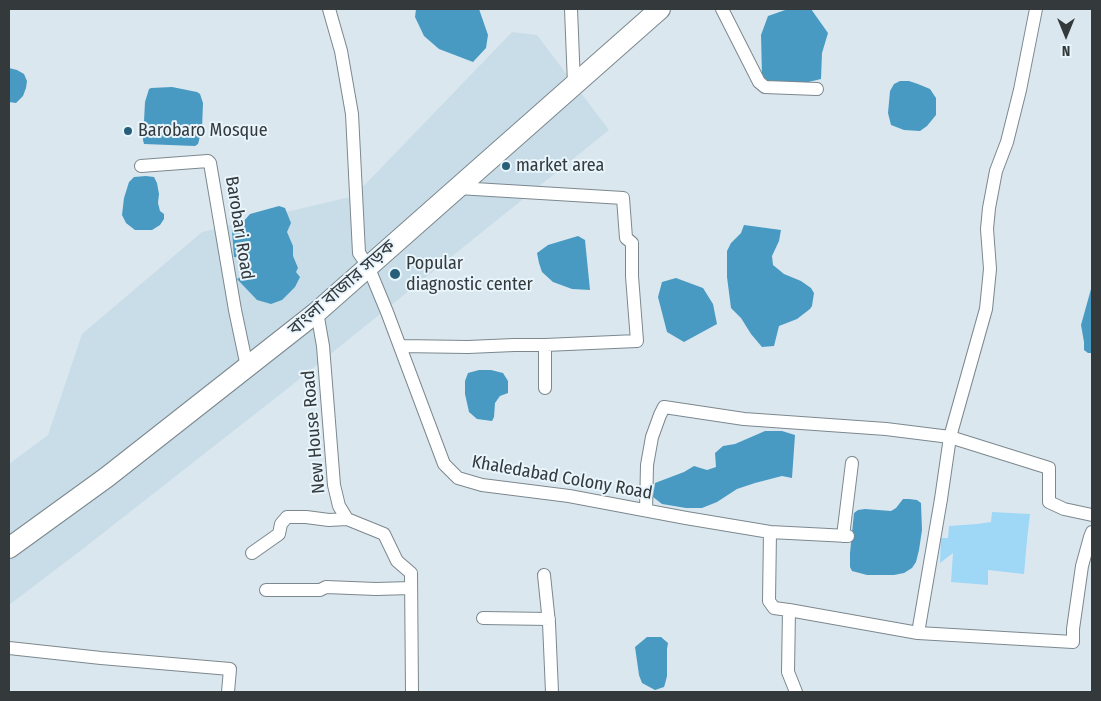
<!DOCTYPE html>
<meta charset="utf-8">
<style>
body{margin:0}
#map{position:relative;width:1101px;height:701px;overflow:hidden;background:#dbe7ef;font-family:"Fira Sans Condensed",sans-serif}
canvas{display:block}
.frame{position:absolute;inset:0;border:10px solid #34393c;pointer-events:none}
.north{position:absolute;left:1041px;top:10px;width:50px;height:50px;-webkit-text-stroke:4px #e8f5fc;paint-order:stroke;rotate:180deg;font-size:14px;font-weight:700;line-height:20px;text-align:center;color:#34393c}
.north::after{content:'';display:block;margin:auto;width:18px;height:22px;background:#34393c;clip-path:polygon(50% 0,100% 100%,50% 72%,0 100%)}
</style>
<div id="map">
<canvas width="1101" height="701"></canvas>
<div class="frame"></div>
<div class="north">N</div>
</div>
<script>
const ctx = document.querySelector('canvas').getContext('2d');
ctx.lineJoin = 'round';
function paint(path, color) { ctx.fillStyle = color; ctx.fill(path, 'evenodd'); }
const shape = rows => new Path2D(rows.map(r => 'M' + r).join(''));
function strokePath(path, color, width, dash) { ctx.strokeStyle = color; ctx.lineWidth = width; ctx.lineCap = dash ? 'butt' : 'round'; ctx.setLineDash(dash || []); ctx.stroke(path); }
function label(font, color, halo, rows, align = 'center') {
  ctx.font = font + ' "Fira Sans Condensed","Noto Sans Bengali",sans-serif'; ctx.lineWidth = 4; ctx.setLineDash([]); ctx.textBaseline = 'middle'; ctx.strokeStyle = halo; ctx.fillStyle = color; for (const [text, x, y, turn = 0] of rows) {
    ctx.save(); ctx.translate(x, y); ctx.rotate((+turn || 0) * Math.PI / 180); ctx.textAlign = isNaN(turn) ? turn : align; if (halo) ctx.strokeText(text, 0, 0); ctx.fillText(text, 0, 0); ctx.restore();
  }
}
const built = shape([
 [512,32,537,35,609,130,287,389,84,548,9,605,9,464,48,435,82,334,202,232,354,196]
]);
const green = shape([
 [992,512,1030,514,1027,540,1024,574,988,570,988,585,951,582,953,553,940,563,941,538,948,538,949,526,977,524,991,522]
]);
const water = shape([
 [416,9,479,9,488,35,486,48,473,62,439,49,424,36,415,17],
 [788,9,811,9,828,33,822,53,821,79,804,83,773,85,762,76,761,35,768,16],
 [9,68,17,70,24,74,27,81,26,88,23,96,16,103,9,102],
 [900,81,909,81,918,84,930,89,936,98,936,115,927,126,920,131,904,130,891,125,888,113,890,91,894,84],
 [172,87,197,92,200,94,203,103,202,129,198,144,195,146,144,144,143,140,145,102,149,89,151,88],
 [146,176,154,177,157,183,159,194,158,203,160,211,164,214,164,219,160,225,152,230,135,230,126,223,122,215,124,198,129,182,134,177],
 [279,206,285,208,291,223,287,232,293,246,293,256,298,268,296,272,300,277,295,287,282,300,271,304,257,300,237,279,245,275,241,258,234,257,232,230,243,222,250,214],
 [744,225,781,230,779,241,772,256,773,265,784,274,801,281,811,288,814,293,812,306,810,309,797,319,779,326,774,346,762,347,751,334,741,318,731,308,727,277,727,251,731,243,741,233],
 [578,236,585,240,590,290,572,289,553,282,542,272,539,263,537,253,548,245],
 [676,278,703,288,713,304,717,324,684,342,667,332,658,297,662,282],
 [1092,278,1092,353,1088,353,1084,350,1084,342,1081,325,1091,289],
 [479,370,491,370,503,373,508,381,508,393,500,396,495,403,494,417,492,421,477,419,469,412,465,394,465,381,468,373],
 [765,431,782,431,795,435,792,478,782,476,755,483,737,489,717,502,702,508,686,508,662,504,653,497,655,483,684,472,694,466,707,470,716,467,715,453,723,446,735,444],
 [903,499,909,499,917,500,921,503,922,530,919,550,916,562,912,568,904,573,894,575,867,575,852,571,850,567,850,553,854,513,858,510,865,509,891,511,896,508],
 [647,637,661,637,668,643,667,649,667,676,665,684,664,687,655,690,642,683,639,675,635,647]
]);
const street = shape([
 [329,9,341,51,352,114,359,253,368,266,387,312,444,464,458,478,482,485,569,496,686,518,770,532,848,536],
 [571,9,574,84],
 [722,9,759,82,765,87,817,89],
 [141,166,208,161,210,163,235,310,247,367],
 [458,188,623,198,626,238,632,243,632,276,637,341,545,345],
 [317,312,323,346,334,485,339,506,347,519,384,534,397,561,411,573,412,692],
 [400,346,468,347,514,345,545,345,545,388],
 [646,510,647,465,652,437,660,415,664,407,744,419,886,429,950,437,1049,468,1049,502,1064,509,1092,515],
 [770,532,769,601,774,608,789,610,918,633,1073,642,1073,629,1082,566,1090,537,1092,532],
 [843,536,852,463],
 [252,553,279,534,281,524,287,517,306,517,329,520,347,519],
 [544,575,549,623,552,692],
 [266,590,320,590,326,587,376,589,411,588],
 [789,610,788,672,796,692],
 [483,618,549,619],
 [918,633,941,499,950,437,986,309,990,269,987,229,989,208,996,171,1007,142,1020,90,1036,9],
 [9,648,101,658,230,669,228,692]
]);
const primary = shape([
 [9,548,107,477,317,312,660,9]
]);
const markers = [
 [128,131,5,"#275e79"],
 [506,166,5,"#275e79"],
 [395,274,6,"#275e79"]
];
const poiNames = [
 ["Barobaro Mosque",138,131],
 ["market area",516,166],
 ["Popular",406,264],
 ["diagnostic center",406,285]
];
const streetNames = [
 ["Barobari Road",239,228,81],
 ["বাংলা বাজার সড়ক",342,288,-41],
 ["New House Road",314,432,-95],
 ["Khaledabad Colony Road",562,478,10]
];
paint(built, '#c9dde8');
paint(green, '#9fd7f6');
paint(water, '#489ac2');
strokePath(street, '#7c888e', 14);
strokePath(primary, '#7c888e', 22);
strokePath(street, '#fff', 12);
strokePath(primary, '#fff', 20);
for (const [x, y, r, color] of markers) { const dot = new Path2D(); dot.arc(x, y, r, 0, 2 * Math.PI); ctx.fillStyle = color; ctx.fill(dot); strokePath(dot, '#e8f5fc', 2); }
label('18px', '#34393c', '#e8f5fc', poiNames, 'left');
label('18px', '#34393c', '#e8f5fc', streetNames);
</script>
